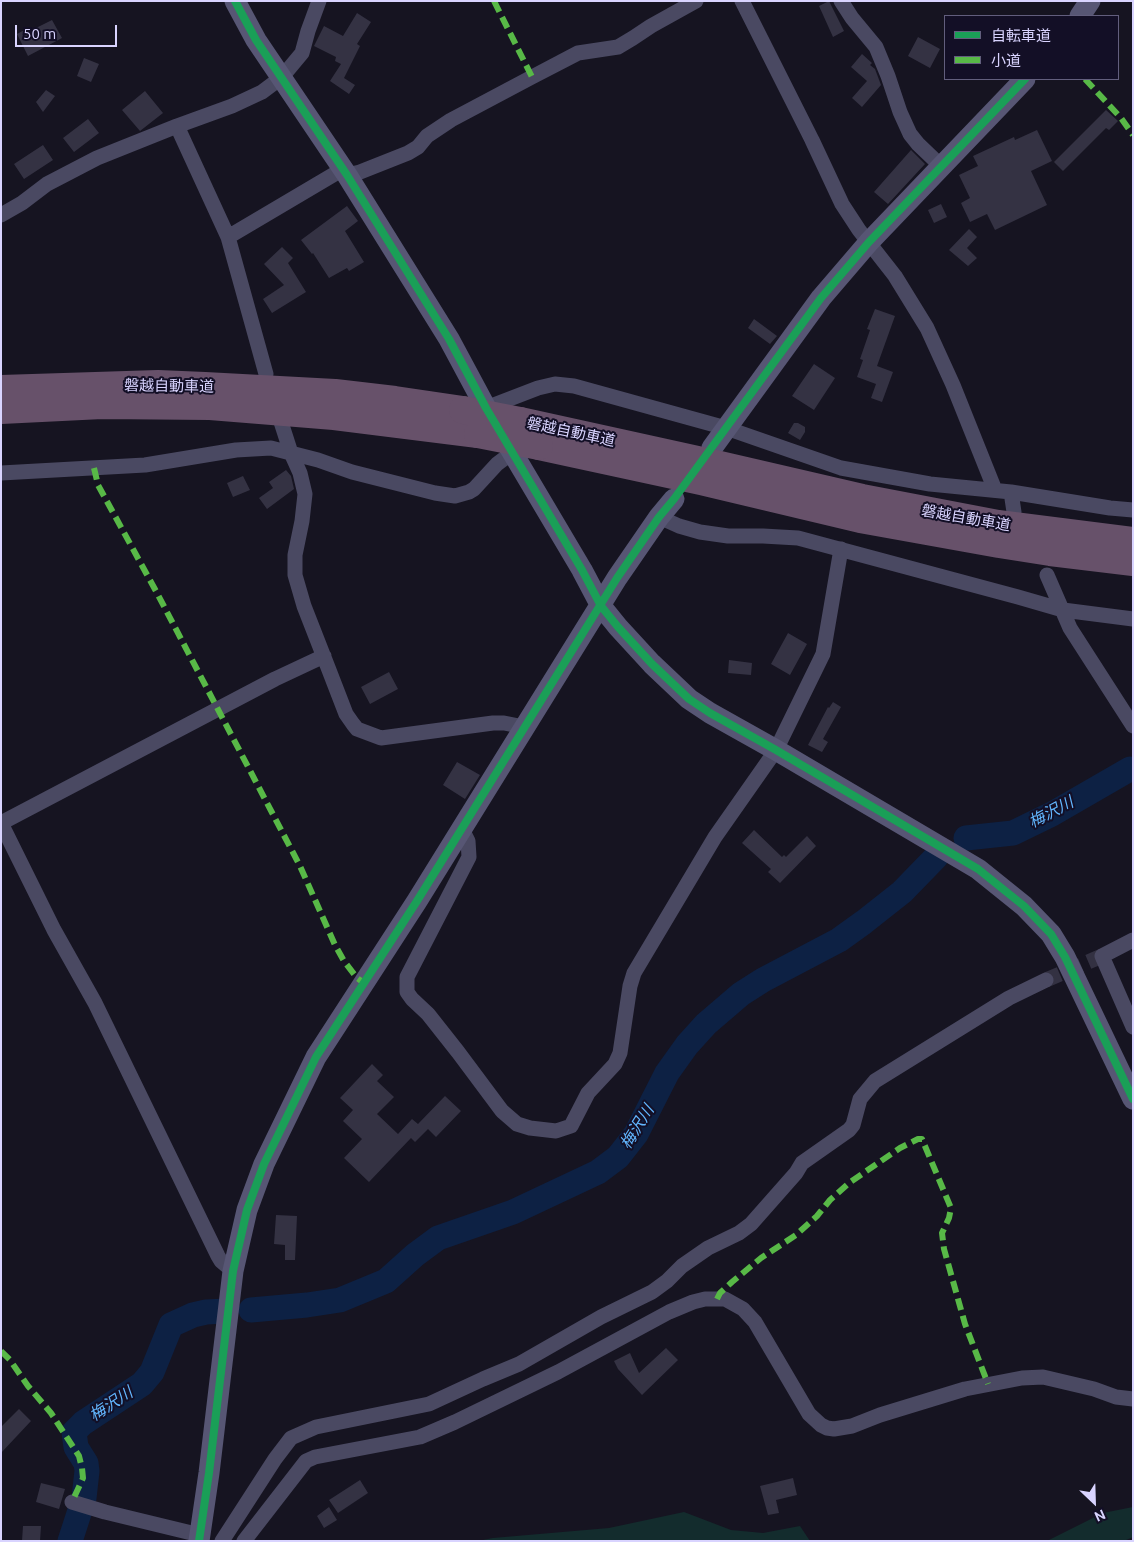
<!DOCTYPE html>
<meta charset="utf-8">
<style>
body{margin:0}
#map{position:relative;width:1134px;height:1542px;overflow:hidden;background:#161421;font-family:Ubuntu,"Noto Sans JP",sans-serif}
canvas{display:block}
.frame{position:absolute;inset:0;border:2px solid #d9d4ff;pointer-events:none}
.legend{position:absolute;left:944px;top:15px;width:175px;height:65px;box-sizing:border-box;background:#130f26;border:1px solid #625e7d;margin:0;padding:6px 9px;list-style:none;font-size:15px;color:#d9d4ff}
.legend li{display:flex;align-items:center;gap:10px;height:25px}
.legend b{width:25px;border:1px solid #625e7d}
.north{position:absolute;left:1069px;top:1477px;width:50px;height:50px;-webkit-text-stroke:4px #130f26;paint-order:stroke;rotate:156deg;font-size:14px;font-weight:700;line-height:20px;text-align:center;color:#d9d4ff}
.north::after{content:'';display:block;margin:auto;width:18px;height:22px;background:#d9d4ff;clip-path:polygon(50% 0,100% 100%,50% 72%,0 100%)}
.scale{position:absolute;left:15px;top:25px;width:102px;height:22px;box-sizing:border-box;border:2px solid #d9d4ff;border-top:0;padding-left:6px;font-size:15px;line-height:18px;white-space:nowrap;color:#d9d4ff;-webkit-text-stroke:4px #130f26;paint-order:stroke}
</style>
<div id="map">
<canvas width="1134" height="1542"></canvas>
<div class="frame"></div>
<ul class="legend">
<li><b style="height:6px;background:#1a9f57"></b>自転車道</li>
<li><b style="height:6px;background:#58b947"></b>小道</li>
</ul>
<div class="north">N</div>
<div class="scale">50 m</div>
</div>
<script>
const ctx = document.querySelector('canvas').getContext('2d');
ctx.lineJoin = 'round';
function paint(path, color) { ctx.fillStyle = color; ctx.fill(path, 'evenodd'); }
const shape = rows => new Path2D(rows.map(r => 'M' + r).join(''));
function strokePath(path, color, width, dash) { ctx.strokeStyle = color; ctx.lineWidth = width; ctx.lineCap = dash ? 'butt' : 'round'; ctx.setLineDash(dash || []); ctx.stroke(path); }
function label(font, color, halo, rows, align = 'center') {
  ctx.font = font + ' Ubuntu,"Noto Sans JP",sans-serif'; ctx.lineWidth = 4; ctx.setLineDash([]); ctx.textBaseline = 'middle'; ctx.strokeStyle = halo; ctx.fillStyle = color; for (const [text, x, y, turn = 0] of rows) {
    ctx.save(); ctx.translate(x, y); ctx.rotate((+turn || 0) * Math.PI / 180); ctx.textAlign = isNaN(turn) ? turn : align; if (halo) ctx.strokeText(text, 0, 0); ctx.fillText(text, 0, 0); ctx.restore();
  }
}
const green = shape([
 [1133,1507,1133,1537,1124,1541,1047,1541,1103,1513],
 [684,1512,731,1530,763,1533,800,1526,810,1541,478,1541,493,1538,609,1528]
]);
const river = shape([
 [966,838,1013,833,1052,814,1130,769],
 [251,1310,307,1305,340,1300,386,1281,415,1255,438,1238,513,1212,598,1172,618,1157,636,1134,667,1073,687,1045,706,1024,741,994,763,980,839,940,864,922,902,892,936,857],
 [70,1541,84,1498,87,1471,86,1463,76,1447,74,1432,83,1423,142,1384,152,1372,171,1325,193,1315,206,1312,226,1311]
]);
const building = shape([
 [829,1,844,31,833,37,819,6],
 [357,13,371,22,357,44,360,46,344,78,355,85,349,94,330,81,341,64,335,61,336,57,314,46,324,26,343,36],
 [52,20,62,38,28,56,17,34,28,28,30,31],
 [918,37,940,49,930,68,908,56],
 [862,54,872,63,870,65,875,69,881,85,862,107,852,98,867,81,851,67],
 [84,58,99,64,91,82,77,76],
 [46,90,55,96,43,112,36,102],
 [145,91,163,113,140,131,122,110],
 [1106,110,1118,121,1109,130,1106,128,1063,171,1054,162],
 [88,119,99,133,74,152,63,138],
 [1037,130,1052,161,1031,171,1047,205,995,230,987,214,970,222,961,203,970,198,959,175,978,166,973,156,1014,137,1015,140],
 [43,145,53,160,24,179,14,164],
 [911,150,925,164,888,204,874,192],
 [941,204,947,217,934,223,928,210],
 [347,206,358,221,345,231,364,262,349,271,347,268,329,278,313,253,312,254,301,240],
 [969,229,977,237,967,248,977,258,968,266,949,250],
 [282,247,293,258,288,263,306,292,272,313,263,299,284,285,264,264],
 [875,309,895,316,877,366,893,372,882,402,871,398,876,384,857,377,863,360,860,359,870,330,867,329],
 [754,319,777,336,770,344,748,328],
 [814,364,835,378,814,410,792,396],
 [794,423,798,423,805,427,805,432,800,440,788,433],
 [286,470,291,476,294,489,267,509,259,498,273,488,269,482],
 [243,476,250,490,233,497,227,483],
 [788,633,807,644,790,675,771,664],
 [729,660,752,663,751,675,728,673],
 [389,672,398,689,370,704,361,687],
 [833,702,841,707,823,739,828,742,822,752,808,745,828,707,829,708],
 [457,762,480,775,465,799,443,785],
 [754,830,782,857,784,855,786,857,807,836,816,846,780,883,768,872,771,869,742,843],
 [372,1064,383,1075,377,1081,394,1097,377,1114,398,1134,412,1119,418,1124,445,1096,461,1111,436,1137,428,1129,415,1142,411,1138,369,1182,344,1158,362,1139,343,1121,353,1110,340,1098],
 [276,1215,297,1216,295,1260,285,1260,285,1245,274,1244],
 [666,1348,678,1360,642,1395,618,1369,614,1361,630,1353,639,1373],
 [19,1409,31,1421,1,1453,1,1427],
 [793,1478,797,1495,776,1500,779,1513,768,1515,760,1486],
 [360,1480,368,1493,338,1513,329,1500],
 [41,1483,65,1489,59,1509,36,1502],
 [329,1507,337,1520,324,1528,317,1516],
 [23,1526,41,1526,40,1541,22,1541]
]);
const streetTunnel = shape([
 [1046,980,1102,956]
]);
const street = shape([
 [742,1,812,140,842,204,859,230,895,276,927,328,953,385,995,490],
 [841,1,852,18,876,47,888,76,900,112,910,134,918,144,941,166],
 [177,126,228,237,266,374],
 [347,175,360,172,408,153,418,147,427,136,451,120,532,77,578,53,618,47,633,38,651,26,696,1],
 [1,215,22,203,47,184,97,158,177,126,232,106,262,92,282,77,302,53,308,31,319,1],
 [228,237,343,169],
 [486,408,538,388,555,384,574,386,726,428,841,468,930,484,1011,492,1110,508,1133,510],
 [281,422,291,453,300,473,305,494,302,521,295,555,295,575,304,606,329,670,346,714,353,724,357,729,381,738,493,723,504,723,524,727],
 [1,473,145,465,236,450,271,448,318,460,352,472,435,493,455,496,469,492,474,489,497,464,513,452],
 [1011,492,1014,512],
 [659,517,679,526,700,532,728,536,763,536,798,538,1018,597,1063,610,1133,619],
 [1047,575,1070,628,1133,726],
 [1,823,54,930,95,1003,218,1256,221,1261,233,1271],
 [1,823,275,679,324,656],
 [462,829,468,841,469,857,407,977,407,992,412,999,428,1014,458,1052,502,1111,517,1124,530,1128,556,1131,571,1126,588,1093,615,1064,620,1053,630,986,634,973,715,837,776,750,823,654,841,549],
 [1133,940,1102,956,1133,1027],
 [72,1502,105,1512,200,1535],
 [222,1541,275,1459,291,1438,316,1427,429,1404,483,1379,519,1364,601,1317,652,1292,667,1281,682,1266,708,1248,739,1233,751,1224,796,1173,802,1163,849,1130,853,1125,860,1099,875,1081,1009,998,1046,980],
 [244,1541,306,1461,315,1457,420,1437,455,1422,558,1372,669,1312,693,1302,705,1299,725,1299,743,1309,755,1322,809,1414,821,1425,827,1428,834,1429,852,1426,880,1415,965,1389,1022,1378,1043,1377,1094,1389,1116,1397,1133,1399]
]);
const secondary = shape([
 [235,1,256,40,347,175,449,339,486,408,582,570,601,606,618,627,652,664,689,699,710,713,776,750,978,869,1024,906,1051,934,1065,957,1133,1099],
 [1080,16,1090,1],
 [712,448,821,298,869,242,1025,79],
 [199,1541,209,1473,233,1271,247,1210,264,1164,316,1057,417,901,617,578,659,517,674,499]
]);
const highway = shape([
 [1,389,158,384,205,386,335,393,395,400,463,410],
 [1,410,102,405,210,406,334,416,478,434],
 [520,421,711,463,862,498,998,524,1133,541],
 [539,446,701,481,860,519,999,544,1050,552,1133,562]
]);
const highwayBridge = shape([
 [463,410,520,421],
 [478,434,539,446]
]);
const quiet = shape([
 [494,1,532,77],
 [1085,79,1121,118,1133,135],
 [94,468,98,485,157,593,300,866,335,945,344,961,357,978,364,983],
 [717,1299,720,1293,732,1282,761,1258,796,1235,817,1216,830,1200,849,1183,900,1148,918,1139,922,1139,951,1208,949,1218,942,1233,944,1249,965,1324,988,1384],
 [1,1351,10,1360,28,1386,51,1413,79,1456,82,1468,83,1478,72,1502]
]);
const cycleway = shape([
 [235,1,256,40,347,175,449,339,486,408,582,570,601,606,618,627,652,664,689,699,710,713,776,750,978,869,1024,906,1051,934,1065,957,1133,1099],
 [199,1541,209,1473,233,1271,247,1210,264,1164,316,1057,417,901,617,578,659,517,674,499,821,298,869,242,1025,79]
]);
const streetNames = [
 ["磐越自動車道",169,386,1],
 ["磐越自動車道",571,432,12],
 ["磐越自動車道",966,518,10]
];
const waterNames = [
 ["梅沢川",1051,812,-28],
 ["梅沢川",637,1127,-58],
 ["梅沢川",111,1404,-33]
];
paint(green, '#132c2d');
strokePath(river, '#0d2144', 25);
paint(building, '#343243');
strokePath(streetTunnel, '#333142', 15, [15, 8]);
strokePath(street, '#4a4962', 15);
strokePath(secondary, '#575674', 21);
strokePath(highway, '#67516a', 28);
strokePath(highwayBridge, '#67516a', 28);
strokePath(quiet, '#58b947', 6, [12, 6]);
strokePath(cycleway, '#1a9f57', 8);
label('15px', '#d9d4ff', '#130f26', streetNames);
label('italic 16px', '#62b6ff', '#130f26', waterNames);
</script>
